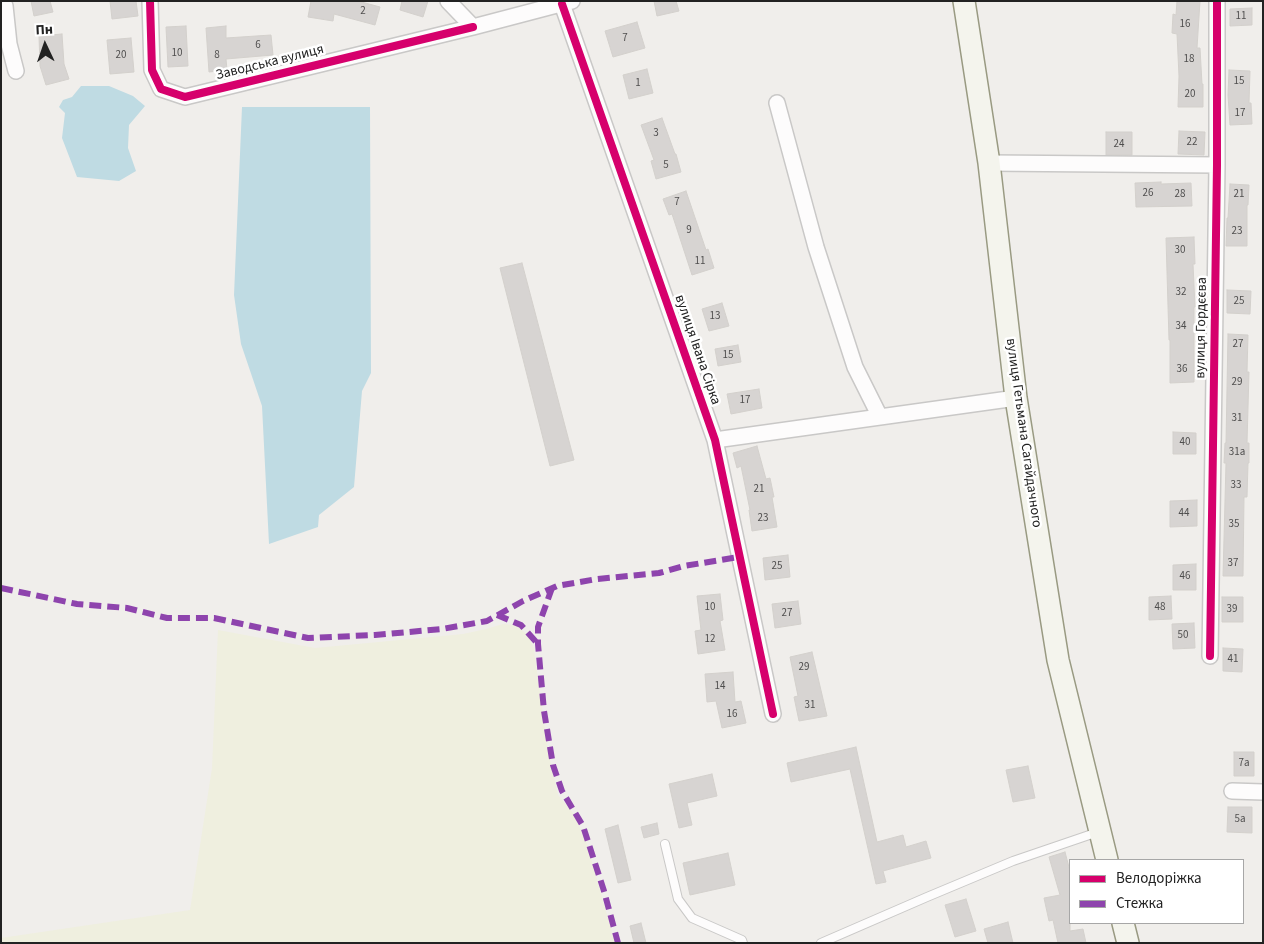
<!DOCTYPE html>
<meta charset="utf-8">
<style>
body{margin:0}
#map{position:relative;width:1264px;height:944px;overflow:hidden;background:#f0eeeb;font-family:"Source Sans 3",sans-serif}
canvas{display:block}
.frame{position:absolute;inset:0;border:2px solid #222;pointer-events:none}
.legend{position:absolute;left:1069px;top:859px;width:175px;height:65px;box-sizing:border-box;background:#fff;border:1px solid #a7a7a7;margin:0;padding:6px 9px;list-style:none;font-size:15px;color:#222}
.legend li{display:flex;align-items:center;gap:10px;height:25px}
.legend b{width:25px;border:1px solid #a7a7a7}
.north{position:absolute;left:20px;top:20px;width:50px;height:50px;-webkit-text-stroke:4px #fff;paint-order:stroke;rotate:357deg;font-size:14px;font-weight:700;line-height:20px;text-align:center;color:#222}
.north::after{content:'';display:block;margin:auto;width:18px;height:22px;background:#222;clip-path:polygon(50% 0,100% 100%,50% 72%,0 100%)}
</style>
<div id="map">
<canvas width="1264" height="944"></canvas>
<div class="frame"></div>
<ul class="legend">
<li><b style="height:6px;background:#d6006c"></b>Велодоріжка</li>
<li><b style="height:6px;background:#8e44ad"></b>Стежка</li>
</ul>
<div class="north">Пн</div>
</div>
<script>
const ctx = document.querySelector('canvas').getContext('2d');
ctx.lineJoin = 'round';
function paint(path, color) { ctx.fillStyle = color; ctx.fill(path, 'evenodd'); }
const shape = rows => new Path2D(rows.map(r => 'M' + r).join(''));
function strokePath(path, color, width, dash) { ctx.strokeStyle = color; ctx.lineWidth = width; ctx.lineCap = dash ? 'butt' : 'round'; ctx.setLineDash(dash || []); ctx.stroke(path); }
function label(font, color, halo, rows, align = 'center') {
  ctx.font = font + ' "Source Sans 3",sans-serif'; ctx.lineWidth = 5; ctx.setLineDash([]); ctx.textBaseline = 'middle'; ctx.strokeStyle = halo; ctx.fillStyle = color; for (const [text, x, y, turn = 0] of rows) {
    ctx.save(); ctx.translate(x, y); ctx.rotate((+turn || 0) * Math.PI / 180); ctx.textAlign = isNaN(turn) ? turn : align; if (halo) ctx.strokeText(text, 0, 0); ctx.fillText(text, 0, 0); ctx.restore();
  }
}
const farmland = shape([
 [503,624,516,625,529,636,534,649,548,751,558,795,573,813,586,841,615,943,1,943,1,938,190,910,212,768,218,630,315,648,463,634,486,629]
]);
const water = shape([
 [81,86,109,86,133,96,145,106,129,125,128,148,136,171,119,181,77,177,62,138,65,113,59,107,63,100,72,97],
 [242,107,370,107,371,373,362,391,354,487,319,515,318,527,269,544,262,406,241,344,234,295]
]);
const building = shape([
 [31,1,50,1,53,12,34,16,31,1],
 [110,1,136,1,138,16,112,19,110,1],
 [311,1,358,1,380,7,375,25,334,14,333,21,308,17,311,1],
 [402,1,428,1,423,17,400,10,402,1],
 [654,1,676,1,679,11,657,16,654,1],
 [1177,1,1200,1,1197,48,1200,48,1202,84,1203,84,1203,107,1178,107,1179,76,1177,34,1172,33,1173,14,1176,15,1177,1],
 [1252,8,1252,25,1230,26,1230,9,1252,8],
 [637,22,645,48,613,57,605,31,637,22],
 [186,26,188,66,168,67,166,27,186,26],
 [226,26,226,38,271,35,273,55,226,59,227,70,209,72,206,28,226,26],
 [62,34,64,64,69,79,46,85,40,66,39,36,62,34],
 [131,38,134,72,110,74,107,40,131,38],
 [647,69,653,93,629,99,623,75,647,69],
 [1229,70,1250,71,1249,103,1251,103,1252,124,1230,125,1228,95,1229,70],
 [662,118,675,154,676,154,681,172,656,179,651,161,654,160,641,125,662,118],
 [1179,131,1205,132,1204,155,1178,154,1179,131],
 [1106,132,1132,132,1132,155,1106,155,1106,132],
 [1161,182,1161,184,1191,183,1192,206,1136,207,1135,183,1161,182],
 [1230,184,1249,185,1248,205,1247,205,1247,246,1226,246,1227,218,1228,218,1230,184],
 [686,191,706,250,708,249,714,268,692,275,672,214,669,215,663,199,686,191],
 [1194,237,1195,264,1193,264,1195,307,1194,307,1194,382,1170,383,1170,340,1169,340,1166,238,1194,237],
 [522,263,574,460,550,466,500,268,522,263],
 [1227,290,1251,291,1250,314,1227,313,1227,290],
 [722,303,729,326,709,331,702,309,722,303],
 [1228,334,1248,335,1247,372,1249,372,1247,443,1249,443,1249,463,1248,463,1247,497,1244,497,1243,576,1223,576,1226,463,1224,463,1225,443,1226,443,1228,334],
 [738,345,741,362,718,366,715,349,738,345],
 [759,389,762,408,731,414,727,394,759,389],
 [1173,432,1196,433,1196,454,1173,454,1173,432],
 [757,446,766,479,770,478,774,497,772,497,777,527,752,531,749,510,750,510,741,466,737,468,733,453,757,446],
 [1197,500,1197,526,1170,527,1170,501,1197,500],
 [788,555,790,577,765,580,763,558,788,555],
 [1196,564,1196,590,1173,590,1173,565,1196,564],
 [720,594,723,620,720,621,725,650,698,654,695,631,701,630,697,596,720,594],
 [1171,596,1172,619,1149,620,1149,597,1171,596],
 [1222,597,1243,597,1243,622,1222,622,1222,597],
 [798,601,801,624,775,628,772,604,798,601],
 [1194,623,1195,648,1173,649,1172,624,1194,623],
 [1223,648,1243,649,1242,672,1223,671,1223,648],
 [812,652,827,716,799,721,794,697,798,696,790,657,812,652],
 [733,672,735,702,741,701,746,723,722,728,716,701,707,702,705,674,733,672],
 [856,747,877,842,903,835,906,847,926,841,931,858,883,871,886,882,876,884,850,769,791,782,787,763,856,747],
 [1234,752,1254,752,1254,776,1234,776,1234,752],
 [1028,766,1035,798,1013,802,1006,770,1028,766],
 [712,774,717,796,687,803,692,825,679,828,669,784,712,774],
 [1228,807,1252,807,1252,833,1227,832,1228,807],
 [657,823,659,834,644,838,641,827,657,823],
 [618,825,631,880,618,883,605,829,618,825],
 [1065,852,1070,871,1070,931,1083,929,1086,943,1058,943,1053,920,1049,921,1044,898,1060,895,1049,857,1065,852],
 [728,853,735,885,690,895,683,863,728,853],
 [966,899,976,931,955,937,945,905,966,899],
 [1008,922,1013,943,988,943,984,929,1008,922],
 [641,923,646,943,634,943,630,926,641,923]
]);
const lane = shape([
 [665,844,678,899,692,918,742,940,743,943],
 [821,943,927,897,1013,861,1098,832]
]);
const street = shape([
 [3,1,5,6,9,44,16,71],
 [150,1,152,70,161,89,185,97,473,27],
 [448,1,473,27,572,1],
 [562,4,715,440,773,714],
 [777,103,816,247,855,367,880,417],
 [989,163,1217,165],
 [715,440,1016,398],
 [1210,656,1217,165,1217,1],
 [1232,791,1263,792]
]);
const secondary = shape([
 [964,1,989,163,1016,398,1058,660,1107,860],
 [1123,923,1128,943]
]);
const quiet = shape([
 [1,588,77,604,127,608,167,618,214,618,308,638,375,635,442,629,487,621,523,601,557,586,597,579,659,573,684,566,739,557],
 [552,588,538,627,538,644,544,711,553,765,562,791,583,826,604,891,618,943],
 [497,615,521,625,538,644]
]);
const cycleway = shape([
 [150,1,152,70,161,89,185,97,473,27],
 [562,4,715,440,773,714],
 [1210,656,1217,165,1217,1]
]);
const numberNames = [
 ["2",363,12],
 ["11",1241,17],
 ["16",1185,25],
 ["7",625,39],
 ["6",258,46],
 ["10",177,54],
 ["20",121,56],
 ["8",217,56],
 ["18",1189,60],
 ["15",1239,82],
 ["1",638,84],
 ["20",1190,95],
 ["17",1240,114],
 ["3",656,134],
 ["22",1192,143],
 ["24",1119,145],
 ["5",666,166],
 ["26",1148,194],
 ["28",1180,195],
 ["21",1239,195],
 ["7",677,203],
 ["9",689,231],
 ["23",1237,232],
 ["30",1180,251],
 ["11",700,262],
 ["32",1181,293],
 ["25",1239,302],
 ["13",715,317],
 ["34",1181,327],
 ["27",1238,345],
 ["15",728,356],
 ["36",1182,370],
 ["29",1237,383],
 ["17",745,401],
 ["31",1237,419],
 ["40",1185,443],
 ["31а",1237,453],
 ["33",1236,486],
 ["21",759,490],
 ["44",1184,514],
 ["23",763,519],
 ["35",1234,525],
 ["37",1233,564],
 ["25",777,567],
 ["46",1185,577],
 ["10",710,608],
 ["48",1160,608],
 ["39",1232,610],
 ["27",787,614],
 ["50",1183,636],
 ["12",710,640],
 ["41",1233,660],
 ["29",804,668],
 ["14",720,687],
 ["31",810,706],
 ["16",732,715],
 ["7а",1244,764],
 ["5а",1240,820]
];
const streetNames = [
 ["Заводська вулиця",270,63,-14],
 ["вулиця Гордєєва",1202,328,-89],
 ["вулиця Івана Сірка",697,350,71],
 ["вулиця Гетьмана Сагайдачного",1023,433,82]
];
paint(farmland, '#efefdf');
paint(water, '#bfdbe3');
paint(building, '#d7d4d2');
strokePath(building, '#d3d0cc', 1);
strokePath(lane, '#c9c8c7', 10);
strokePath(street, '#c9c8c7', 18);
strokePath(secondary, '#999a82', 24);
strokePath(lane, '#fdfcfc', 8);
strokePath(street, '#fdfcfc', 15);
strokePath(secondary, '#f4f4ed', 21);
strokePath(quiet, '#8e44ad', 6, [12, 6]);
strokePath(cycleway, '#d6006c', 8);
label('11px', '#4f4e4e', null, numberNames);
label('14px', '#222', '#fff', streetNames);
</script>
